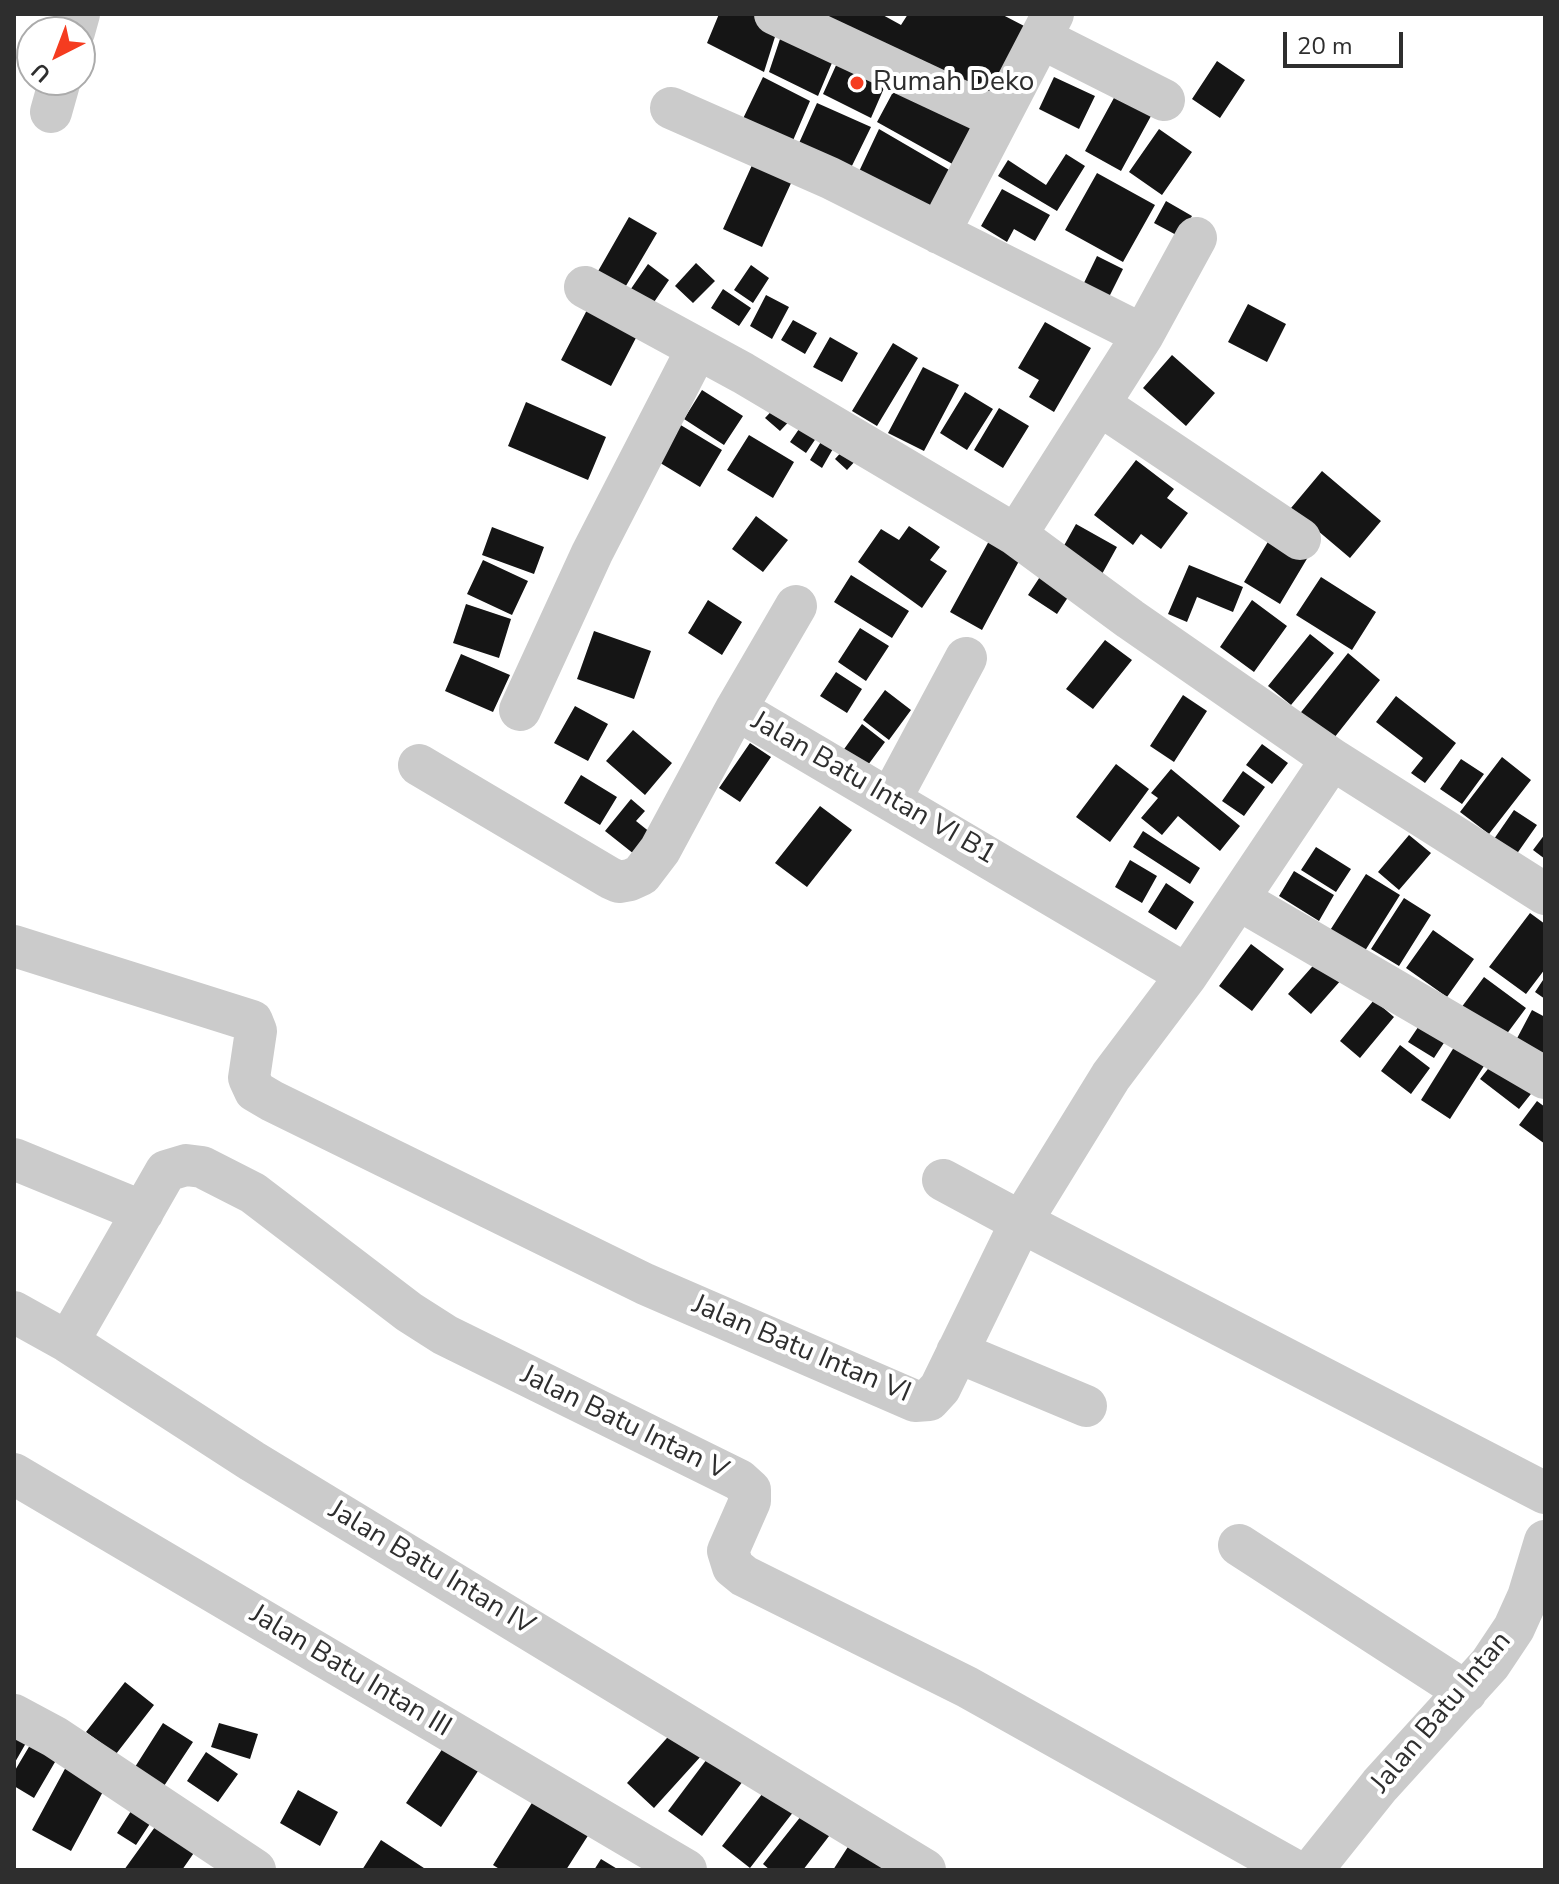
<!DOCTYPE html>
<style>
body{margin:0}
#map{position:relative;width:1559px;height:1884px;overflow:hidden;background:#fff;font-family:"Nunito Sans",sans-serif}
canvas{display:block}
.frame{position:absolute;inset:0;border:16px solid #2e2e2e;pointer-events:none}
.north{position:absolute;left:16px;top:16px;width:80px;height:80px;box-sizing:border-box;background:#fff;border:2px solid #ababab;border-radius:50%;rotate:222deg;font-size:22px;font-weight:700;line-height:32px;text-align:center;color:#2e2e2e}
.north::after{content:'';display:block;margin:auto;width:28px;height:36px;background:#f53c20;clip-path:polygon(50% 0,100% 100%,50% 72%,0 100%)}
.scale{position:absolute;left:1283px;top:32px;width:120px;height:36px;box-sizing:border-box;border:4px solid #2e2e2e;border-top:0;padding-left:10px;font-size:24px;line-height:28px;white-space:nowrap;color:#2e2e2e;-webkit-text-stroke:6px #fff;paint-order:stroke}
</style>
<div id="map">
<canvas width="1559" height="1884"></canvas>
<div class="frame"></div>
<div class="north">U</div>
<div class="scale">20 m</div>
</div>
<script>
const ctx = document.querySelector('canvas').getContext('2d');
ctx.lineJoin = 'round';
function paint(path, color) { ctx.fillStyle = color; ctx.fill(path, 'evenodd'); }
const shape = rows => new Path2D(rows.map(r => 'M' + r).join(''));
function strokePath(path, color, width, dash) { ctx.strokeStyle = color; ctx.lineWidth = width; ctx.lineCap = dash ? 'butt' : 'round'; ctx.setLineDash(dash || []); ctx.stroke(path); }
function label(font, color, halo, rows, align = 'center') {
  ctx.font = font + ' "Nunito Sans",sans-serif'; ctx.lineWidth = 8; ctx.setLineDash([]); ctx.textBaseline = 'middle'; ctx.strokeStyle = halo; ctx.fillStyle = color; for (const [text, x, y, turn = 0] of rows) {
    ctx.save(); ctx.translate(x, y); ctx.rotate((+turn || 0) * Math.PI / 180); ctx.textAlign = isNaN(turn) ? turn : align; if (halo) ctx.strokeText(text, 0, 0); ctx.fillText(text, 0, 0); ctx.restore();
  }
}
const building = shape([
 [719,14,760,14,779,24,764,72,707,43],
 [829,14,881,14,901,25,908,14,1001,14,1028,28,987,102,824,23],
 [784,27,837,51,818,96,769,72],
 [843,50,891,72,871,118,823,94],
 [1217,61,1245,80,1220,118,1192,99],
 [763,77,810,101,788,152,738,129],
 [1054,77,1095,96,1079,129,1039,109],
 [900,79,977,115,956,166,877,122],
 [1115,96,1151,116,1121,171,1085,151],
 [817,103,871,127,846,178,795,152],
 [879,129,951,171,928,217,855,180],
 [1159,129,1192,152,1162,195,1129,172],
 [1066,154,1085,166,1057,211,998,176,1008,160,1046,185],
 [753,163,792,181,762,247,723,229],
 [1097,173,1155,205,1123,262,1065,230],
 [1002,189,1050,215,1035,241,1014,229,1007,242,981,226],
 [1166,201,1192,216,1180,237,1154,223],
 [629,217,657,233,620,296,593,280],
 [1097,256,1123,269,1108,299,1082,287],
 [696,263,715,281,693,303,675,286],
 [648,264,669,280,646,314,624,299],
 [751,265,769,278,753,303,734,290],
 [723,289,751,308,739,326,711,308],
 [766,295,789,307,772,339,750,326],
 [1248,304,1286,324,1267,362,1228,342],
 [588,308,638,334,611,386,561,360],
 [793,320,817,333,805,354,781,340],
 [1045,322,1091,348,1054,412,1029,397,1039,380,1018,368],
 [830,337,858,353,842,382,813,367],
 [893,343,918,358,877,426,852,411],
 [1172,355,1215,393,1186,426,1143,388],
 [923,367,959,385,924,451,888,433],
 [702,390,743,416,724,445,684,419],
 [965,392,993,409,967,450,940,433],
 [526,402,606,437,588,480,508,446],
 [780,402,795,415,780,431,765,418],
 [999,408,1029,426,1003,468,974,450],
 [808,416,823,428,806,453,790,442],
 [679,424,722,450,700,487,657,461],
 [749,435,794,462,773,498,727,470],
 [822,440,834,447,822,468,810,460],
 [845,448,857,459,847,470,835,459],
 [1136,460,1174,489,1167,498,1188,513,1161,549,1141,534,1133,545,1094,515],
 [1322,471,1381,521,1350,558,1291,508],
 [756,516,788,540,763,572,732,549],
 [1076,524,1117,547,1102,574,1061,551],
 [909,526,940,547,930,560,947,571,922,608,858,562,881,529,899,540],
 [492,527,544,547,534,574,482,555],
 [995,530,1026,548,982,630,950,612],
 [1272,535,1308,557,1280,604,1244,582],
 [483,560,528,581,512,615,467,594],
 [1189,565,1243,587,1233,612,1197,597,1187,622,1168,614],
 [1047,566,1076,585,1057,614,1028,595],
 [851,575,909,611,892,638,834,602],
 [1321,577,1376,612,1352,650,1296,615],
 [708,600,742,622,722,655,688,633],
 [1252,600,1287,626,1254,672,1220,647],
 [466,604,511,619,499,658,453,643],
 [860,628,889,646,866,681,838,662],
 [594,631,651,651,634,699,577,679],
 [1310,634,1334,653,1291,705,1268,686],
 [1105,640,1132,660,1093,709,1066,689],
 [1348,653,1380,680,1330,743,1298,716],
 [461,654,510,675,493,712,445,691],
 [836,672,862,689,847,713,820,696],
 [885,690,911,710,889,740,863,720],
 [1183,695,1207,711,1174,762,1150,746],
 [1396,696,1456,743,1425,783,1411,773,1423,758,1376,722],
 [575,706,608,724,588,761,554,743],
 [862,724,885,742,865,769,842,752],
 [633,730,672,763,645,795,606,761],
 [750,743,771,757,740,802,719,788],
 [1262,744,1288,763,1272,784,1246,765],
 [1502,757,1531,780,1489,834,1460,812],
 [1461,759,1484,774,1462,804,1440,789],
 [1116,764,1149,789,1110,842,1076,817],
 [1171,769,1240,826,1220,851,1178,816,1162,835,1141,818,1158,798,1151,793],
 [1243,771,1265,787,1244,816,1222,801],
 [581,775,617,797,600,825,564,803],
 [631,799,645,811,636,821,656,837,639,858,605,831],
 [820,806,852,830,807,887,775,863],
 [1514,810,1537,825,1516,855,1494,839],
 [1143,831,1200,868,1190,884,1133,847],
 [1545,834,1545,859,1533,850],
 [1409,835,1431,853,1399,890,1378,872],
 [1316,847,1351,869,1336,892,1301,870],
 [1130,860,1157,876,1142,903,1115,887],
 [1294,871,1334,895,1319,921,1279,896],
 [1366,874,1400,895,1363,954,1329,932],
 [1166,883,1194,902,1176,930,1148,912],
 [1404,898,1431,915,1399,966,1371,949],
 [1530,913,1545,924,1545,969,1526,994,1489,967],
 [1433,930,1474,959,1447,997,1406,968],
 [1251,944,1284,969,1252,1011,1219,986],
 [1319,959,1342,979,1311,1014,1288,994],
 [1484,977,1526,1008,1500,1043,1458,1012],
 [1545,977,1545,999,1535,992],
 [1374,1000,1394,1017,1360,1058,1340,1041],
 [1532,1010,1545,1017,1545,1060,1514,1044],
 [1427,1014,1453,1029,1434,1058,1408,1042],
 [1461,1036,1491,1055,1450,1119,1421,1100],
 [1400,1045,1430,1068,1411,1094,1381,1071],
 [1499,1055,1538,1085,1519,1109,1480,1079],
 [1537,1101,1545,1107,1545,1144,1519,1125],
 [125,1682,154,1705,116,1754,86,1732],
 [163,1723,193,1742,164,1786,135,1767],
 [219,1723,258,1734,250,1759,211,1747],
 [674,1730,702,1755,654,1808,627,1783],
 [36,1735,62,1750,34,1798,14,1786,14,1772],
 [14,1736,26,1743,14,1764],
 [447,1742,482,1765,441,1827,406,1803],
 [713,1751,746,1777,702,1836,668,1811],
 [206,1752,238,1774,218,1802,187,1781],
 [67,1765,106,1786,71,1851,32,1830],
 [766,1789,794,1811,750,1868,722,1846],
 [298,1790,338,1812,320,1846,280,1823],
 [140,1797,159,1810,136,1845,117,1833],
 [535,1798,589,1834,566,1870,501,1870,493,1865],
 [809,1806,836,1827,803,1870,770,1870,763,1864],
 [160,1820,198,1847,182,1870,124,1870],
 [853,1839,900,1870,833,1870],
 [381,1840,427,1870,362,1870],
 [601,1859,619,1870,594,1870]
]);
const minor = shape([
 [775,14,997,118],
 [74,32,79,14],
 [1041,38,1164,100],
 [671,108,830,178,1143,335],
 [51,112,60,80],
 [939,233,1053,14],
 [585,287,743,373,1016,535,1130,619,1332,759,1545,894],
 [1100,405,1300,539],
 [1016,535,1143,335,1196,238],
 [736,709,1187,975],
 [520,710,592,553,697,349],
 [419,765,610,878,619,882,630,880,641,875,660,850,736,709,796,606],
 [891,798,966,658],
 [1238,899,1545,1078],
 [14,946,252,1021,256,1031,249,1078,255,1091,272,1101,645,1284,915,1401,929,1400,940,1388,1021,1222,1545,1493],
 [14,1159,143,1212],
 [943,1180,1021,1222,1111,1076,1187,975,1332,759],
 [14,1312,68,1342],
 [957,1352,1086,1406],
 [14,1474,686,1870],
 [1239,1545,1466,1692],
 [14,1715,55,1737,255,1870],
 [925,1870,252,1461,68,1342,166,1171,186,1165,202,1167,253,1193,409,1312,445,1335,739,1480,750,1490,750,1501,728,1551,733,1567,744,1576,967,1687,1294,1870],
 [1312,1870,1380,1785,1490,1664,1514,1628,1528,1597,1545,1541]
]);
const markers = [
 [857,83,8,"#f53c20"]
];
const poiNames = [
 ["Rumah Deko",873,83]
];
const streetNames = [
 ["Jalan Batu Intan VI B1",873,789,30],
 ["Jalan Batu Intan VI",801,1350,23],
 ["Jalan Batu Intan V",624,1424,26],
 ["Jalan Batu Intan IV",431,1569,31],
 ["Jalan Batu Intan III",350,1672,31],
 ["Jalan Batu Intan",1442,1713,-50]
];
paint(building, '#151515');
strokePath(minor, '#cbcbcb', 42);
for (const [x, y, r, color] of markers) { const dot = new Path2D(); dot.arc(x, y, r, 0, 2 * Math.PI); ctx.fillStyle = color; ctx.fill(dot); strokePath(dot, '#fff', 3); }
label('28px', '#2e2e2e', '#fff', poiNames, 'left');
label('28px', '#2e2e2e', '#fff', streetNames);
</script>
